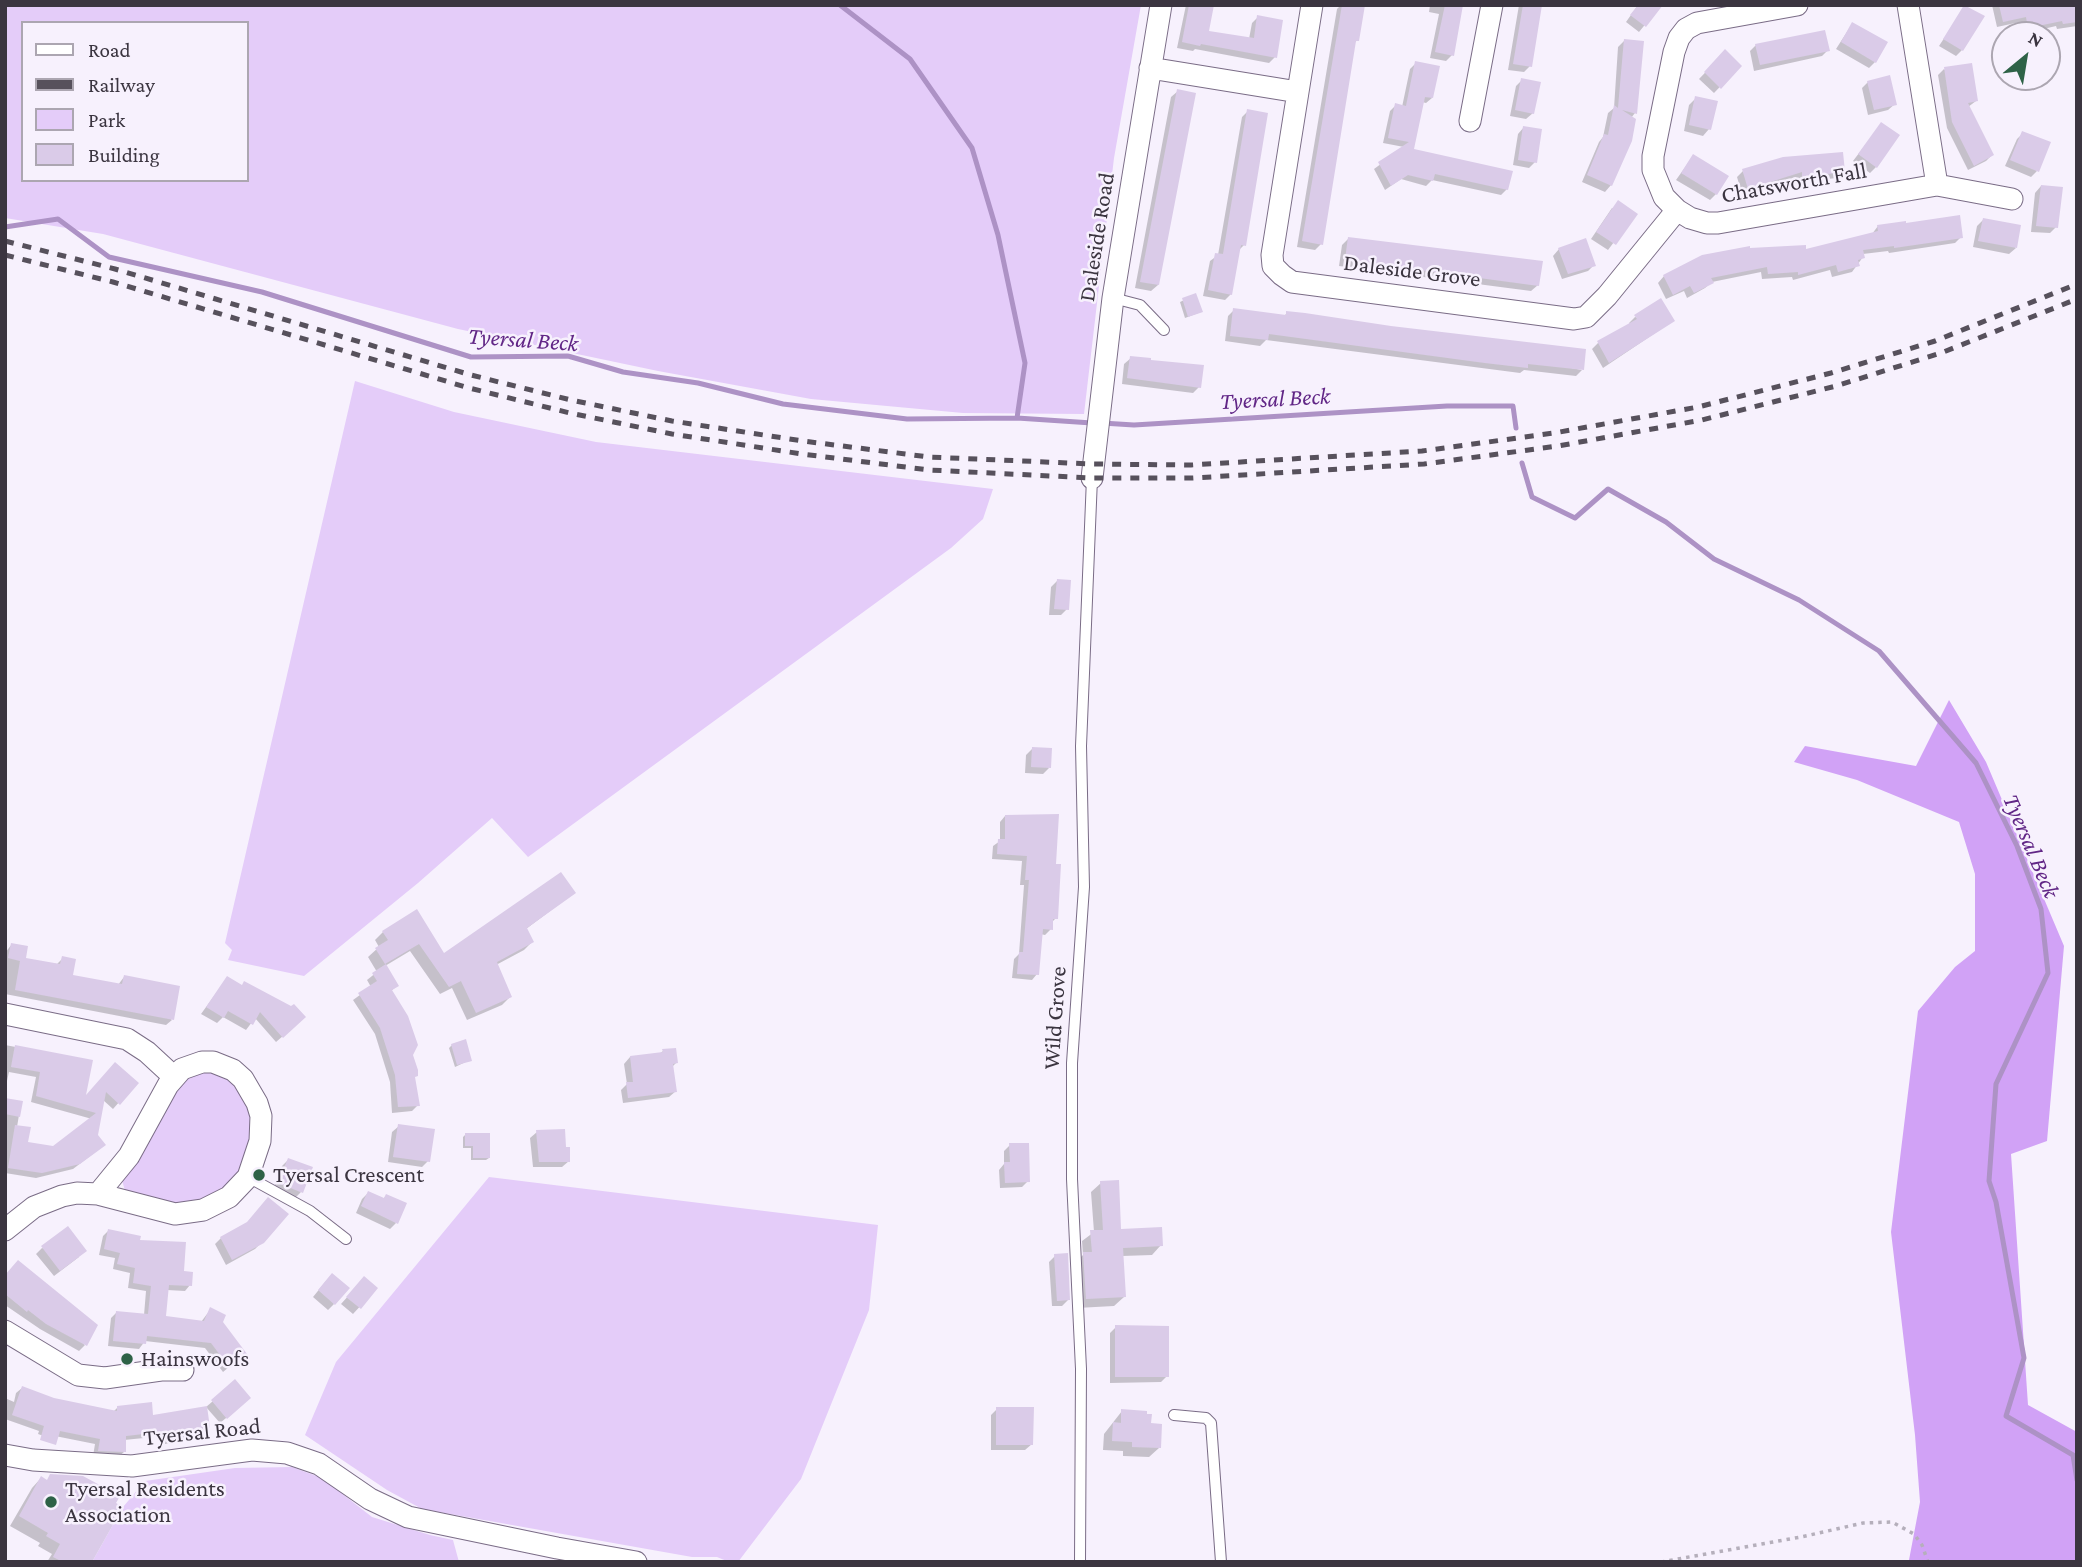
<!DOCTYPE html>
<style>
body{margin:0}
#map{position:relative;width:2082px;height:1567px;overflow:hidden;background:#f7f1fd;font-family:"Crimson Pro",serif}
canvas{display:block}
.frame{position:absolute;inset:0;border:7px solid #3b3540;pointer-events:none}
.legend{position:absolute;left:21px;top:21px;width:228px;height:161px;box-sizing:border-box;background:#f7f1fd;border:2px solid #aca6b1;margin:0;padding:9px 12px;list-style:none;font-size:21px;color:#3b3540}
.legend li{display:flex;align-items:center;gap:14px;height:35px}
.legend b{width:35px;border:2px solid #aca6b1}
.north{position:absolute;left:1991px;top:21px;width:70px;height:70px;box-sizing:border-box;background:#f7f1fd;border:2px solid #aca6b1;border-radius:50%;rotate:30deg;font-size:19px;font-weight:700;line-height:28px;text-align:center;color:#3b3540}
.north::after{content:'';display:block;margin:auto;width:24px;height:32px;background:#2e6247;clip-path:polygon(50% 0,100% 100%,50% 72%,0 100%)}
</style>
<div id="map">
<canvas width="2082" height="1567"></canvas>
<div class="frame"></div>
<ul class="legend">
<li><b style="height:9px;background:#fff"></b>Road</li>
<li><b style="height:9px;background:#57515c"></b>Railway</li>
<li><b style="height:19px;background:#e4ccf9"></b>Park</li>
<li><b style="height:19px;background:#dacbe8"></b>Building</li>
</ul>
<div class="north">N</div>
</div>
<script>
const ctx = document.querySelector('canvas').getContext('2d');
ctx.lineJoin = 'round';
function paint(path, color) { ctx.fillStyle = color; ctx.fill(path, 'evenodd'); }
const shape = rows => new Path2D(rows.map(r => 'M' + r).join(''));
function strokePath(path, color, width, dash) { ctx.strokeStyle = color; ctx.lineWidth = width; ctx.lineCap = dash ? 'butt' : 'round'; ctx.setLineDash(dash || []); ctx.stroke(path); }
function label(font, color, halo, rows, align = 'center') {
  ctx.font = font + ' "Crimson Pro",serif'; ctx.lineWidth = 5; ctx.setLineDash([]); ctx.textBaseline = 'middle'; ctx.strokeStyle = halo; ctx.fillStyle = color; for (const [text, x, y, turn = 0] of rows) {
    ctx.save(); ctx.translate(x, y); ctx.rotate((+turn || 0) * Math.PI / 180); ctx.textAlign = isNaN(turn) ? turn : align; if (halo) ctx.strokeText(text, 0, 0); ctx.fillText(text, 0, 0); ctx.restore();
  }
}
const green = shape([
 [5,5,1141,5,1114,158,1084,414,963,413,811,399,658,371,458,329,103,234,5,218],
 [23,23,247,23,247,180,23,180],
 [355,381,454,412,596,442,993,489,983,519,951,548,528,857,492,818,418,883,304,976,228,960,232,950,225,943],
 [216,1071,236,1084,254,1122,241,1173,212,1198,176,1207,125,1191,122,1180,172,1091,189,1074],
 [489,1177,878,1225,869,1310,801,1479,738,1562,729,1562,717,1557,692,1557,422,1509,387,1490,305,1435,336,1362],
 [292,1467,322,1478,372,1517,430,1535,453,1540,459,1562,92,1562,123,1507,145,1481,235,1468]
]);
const forest = shape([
 [1949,700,1986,762,2064,946,2047,1141,2011,1154,2028,1405,2077,1432,2077,1562,1909,1560,1920,1502,1915,1435,1891,1232,1918,1011,1955,967,1975,951,1975,874,1959,822,1857,780,1794,762,1805,746,1916,766]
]);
const shadow = shape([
 [1186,5,1213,5,1207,32,1249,39,1252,23,1258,17,1275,57,1269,63,1195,49,1193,51,1177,48],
 [1341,5,1358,5,1357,40,1354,44,1321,244,1315,250,1297,247,1337,9],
 [1430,5,1461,5,1452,55,1446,61,1430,58,1439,14,1429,12],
 [1519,5,1540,5,1530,66,1524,72,1508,70],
 [1638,5,1661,5,1639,32,1626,22],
 [1992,5,2077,5,2077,26,2057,29,2056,26,2022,34,2020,22,1997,27],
 [1965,6,1962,50,1956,56,1939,46],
 [1852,24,1875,62,1869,68,1836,49],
 [1624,41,1635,113,1631,118,1611,185,1605,192,1582,182,1599,142,1603,137,1608,113,1614,108,1618,47],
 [1756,45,1828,50,1822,56,1754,71,1750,51],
 [1725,52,1740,66,1714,93,1699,79],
 [1416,63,1432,98,1426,103,1422,102,1412,151,1507,189,1501,195,1432,180,1426,186,1401,179,1385,190,1374,169,1404,147,1383,143,1390,111,1396,105,1402,107,1410,69],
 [1944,69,1976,101,1968,107,1992,155,1986,161,1968,170,1947,128,1938,75],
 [1522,80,1533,113,1526,119,1510,116,1516,86],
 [1868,82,1895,104,1888,110,1868,115,1862,88],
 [1178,91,1158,285,1151,291,1135,288,1171,97],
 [1696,98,1709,129,1703,136,1684,131,1689,105],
 [1248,111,1244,245,1238,251,1231,294,1225,300,1203,296,1210,261,1218,255,1242,117],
 [1881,124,1876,167,1870,173,1853,161],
 [1524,127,1535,162,1529,168,1513,165,1518,134],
 [2023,133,2037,171,2031,177,2005,166,2017,139],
 [1693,156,1716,194,1710,200,1676,180],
 [1743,171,1843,172,1837,178,1797,182,1796,177,1742,194,1737,177],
 [2041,186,2056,227,2050,233,2031,232,2035,193],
 [1612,208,1635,214,1608,250,1591,239],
 [1983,220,2016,248,2009,254,1973,247,1977,226],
 [1878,226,1961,237,1955,243,1889,253,1888,251,1863,254,1863,257,1852,272,1832,277,1830,270,1793,280,1792,277,1762,279,1761,272,1712,282,1705,288,1687,298,1684,291,1666,299,1658,283,1664,276,1805,251,1872,234],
 [1348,239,1538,285,1531,291,1339,266,1342,245],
 [1559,249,1594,265,1588,271,1562,279,1553,256],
 [1195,295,1201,312,1185,318,1180,302],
 [1234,310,1283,317,1287,313,1582,370,1576,376,1524,370,1520,373,1266,340,1260,346,1225,341,1228,316],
 [1635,317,1673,321,1603,368,1592,349,1598,343,1630,325,1629,323],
 [1131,358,1199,387,1193,393,1122,384,1124,364],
 [1057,581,1067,609,1061,615,1049,615,1051,587],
 [1032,749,1049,768,1043,774,1025,773,1026,755],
 [1005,816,1054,865,1056,918,1051,923,1051,929,1045,935,1040,934,1037,974,1032,980,1012,978,1014,959,1019,954,1024,885,1020,885,1022,861,992,859,993,846,1000,841,1000,822],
 [574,893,526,929,532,942,524,950,496,965,510,997,502,1005,467,1020,452,988,440,994,410,951,385,966,397,986,391,991,411,1055,418,1105,412,1111,392,1113,390,1082,375,1034,353,1000,371,987,367,980,377,972,368,957,379,947,375,940,383,932,417,911,444,956],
 [12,944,24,959,57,964,63,958,71,976,118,985,124,977,172,1020,166,1025,5,994,5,953],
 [227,978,298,1023,276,1042,255,1018,246,1030,223,1017,217,1023,201,1014],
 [5,1045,91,1061,83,1100,115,1065,136,1083,113,1109,103,1100,97,1135,98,1150,73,1169,36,1178,5,1173,5,1100,21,1103,17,1127,26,1144,53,1148,92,1119,31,1102,36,1077,9,1072,5,1090],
 [452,1045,470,1060,455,1067,449,1048],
 [663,1051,676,1063,672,1067,676,1091,669,1097,623,1103,621,1090,627,1084,624,1064,630,1057,659,1054],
 [399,1126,428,1161,422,1167,388,1162,392,1132],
 [537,1132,565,1149,569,1161,562,1167,533,1167,530,1138],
 [466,1134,489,1158,486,1160,471,1160,471,1148,463,1148,463,1137],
 [1010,1145,1028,1181,1022,1187,1000,1188,999,1170,1004,1164,1004,1151],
 [288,1160,301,1192,295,1198,273,1189,282,1166],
 [1101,1183,1120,1230,1161,1245,1152,1255,1122,1256,1124,1297,1114,1306,1077,1308,1075,1263,1083,1255,1082,1241,1094,1232,1091,1192],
 [368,1193,383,1199,386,1196,396,1223,390,1229,356,1213,362,1199],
 [109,1230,138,1241,183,1273,190,1285,185,1291,167,1290,164,1318,201,1322,210,1310,245,1354,223,1372,205,1348,145,1341,139,1349,108,1346,111,1318,116,1313,144,1315,146,1291,128,1288,130,1273,113,1269,115,1258,99,1255,103,1236],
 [221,1238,262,1242,255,1249,226,1265,215,1244],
 [42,1248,79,1257,54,1276,36,1254],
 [1055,1256,1068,1300,1062,1306,1052,1306,1049,1262],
 [5,1276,85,1345,79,1351,40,1329,5,1305],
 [326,1281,334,1304,328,1310,313,1297],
 [358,1285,376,1289,353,1314,341,1304],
 [1116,1327,1167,1376,1161,1382,1110,1383,1110,1333],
 [22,1388,54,1400,113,1412,118,1407,152,1417,209,1427,203,1433,185,1436,180,1441,165,1444,164,1436,124,1440,124,1452,118,1457,93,1456,95,1444,55,1436,52,1439,38,1434,39,1431,5,1419,5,1398,14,1402,16,1393],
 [213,1401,243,1404,220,1423,206,1407],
 [997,1409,1032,1444,1025,1450,991,1450,991,1415],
 [1122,1411,1150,1425,1159,1448,1149,1457,1123,1456,1123,1451,1103,1450,1104,1434],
 [41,1478,90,1562,47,1562,52,1554,38,1546,40,1543,10,1526,32,1488]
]);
const stream = shape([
 [840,5,910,59,972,148,998,235,1025,363,1017,418],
 [5,227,58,219,109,257,262,292,471,357,568,356,623,372,698,383,783,404,907,419,1017,418,1092,423],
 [1102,423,1134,425,1447,406,1513,406,1516,428],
 [1522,463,1532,497,1575,518,1608,489,1666,522,1714,559,1799,600,1879,651,1976,763,2017,846,2041,909,2048,973,1996,1084,1989,1181,1996,1202,2024,1358,2006,1416,2073,1455,2077,1480]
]);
const building = shape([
 [1189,5,1214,5,1209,31,1254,38,1257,15,1283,20,1277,58,1201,44,1200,46,1182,42],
 [1342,5,1365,5,1359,41,1356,41,1323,245,1302,241],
 [1445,5,1463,5,1454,56,1435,52],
 [1523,5,1542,5,1532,67,1513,64],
 [1638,5,1663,5,1646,27,1630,15],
 [1964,5,1985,16,1963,51,1943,39],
 [1999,5,2077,5,2077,22,2063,24,2062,21,2028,28,2026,17,2003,22],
 [1852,22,1888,42,1876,63,1841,42],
 [1825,30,1830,51,1760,65,1755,44],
 [1624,39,1644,41,1637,114,1622,110,1636,119,1632,141,1612,186,1587,175,1604,134,1608,135,1614,105,1618,108],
 [1725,49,1742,66,1721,89,1704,72],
 [1415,61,1440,66,1433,98,1425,97,1414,149,1513,171,1508,190,1435,174,1433,181,1408,175,1391,186,1378,162,1409,142,1388,138,1395,103,1406,106],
 [1972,63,1978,101,1968,103,1994,155,1974,166,1952,122,1944,67],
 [1890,75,1897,105,1874,110,1867,81],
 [1521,78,1541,82,1534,114,1515,110],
 [1177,89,1196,93,1159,285,1140,282],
 [1695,96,1718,101,1711,130,1689,125],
 [1247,109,1268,113,1246,246,1241,245,1232,295,1208,290,1215,253,1223,254],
 [1881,122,1900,135,1877,168,1858,154],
 [1523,126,1542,129,1537,163,1518,160],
 [2022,131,2051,142,2039,172,2010,160],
 [1843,152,1845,172,1802,177,1802,172,1748,189,1742,169,1783,157],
 [1693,154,1729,176,1717,195,1681,173],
 [2041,185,2063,187,2058,228,2036,226],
 [1618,200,1638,214,1616,245,1596,232],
 [1960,215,1963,238,1894,248,1894,246,1863,250,1865,258,1858,260,1860,266,1838,272,1836,265,1798,275,1798,272,1768,274,1767,267,1711,278,1714,283,1694,293,1690,286,1673,295,1663,275,1702,255,1750,246,1750,248,1806,245,1806,249,1878,231,1877,225,1906,221,1906,223],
 [1983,218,2021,225,2017,248,1978,241],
 [1348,237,1543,261,1539,286,1345,260],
 [1586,238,1596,266,1568,274,1558,248],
 [1196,293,1203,312,1188,317,1182,298],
 [1661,298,1675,321,1609,363,1597,341,1637,319,1634,315],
 [1233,308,1286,315,1286,311,1305,313,1391,326,1586,349,1584,370,1528,364,1528,368,1485,363,1269,334,1268,340,1230,336],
 [1130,356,1151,358,1151,360,1204,365,1201,388,1127,378],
 [1057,579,1071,580,1069,610,1054,609],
 [1032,747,1052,748,1051,768,1031,767],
 [1059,814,1056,864,1061,864,1058,919,1053,919,1053,930,1043,929,1039,975,1017,974,1019,952,1023,952,1029,880,1025,880,1027,856,997,854,998,839,1005,839,1005,815],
 [561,872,576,893,527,928,534,942,497,962,512,997,476,1013,461,981,449,987,419,944,385,964,375,948,388,940,382,931,417,909,444,953],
 [11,943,28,946,26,958,60,964,62,956,76,959,73,975,122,984,124,975,180,986,174,1020,15,990,20,961,8,958],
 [386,964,399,986,392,990,408,1016,418,1045,413,1055,418,1070,418,1076,415,1077,420,1106,398,1107,395,1075,380,1028,358,993,377,981,372,973],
 [227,976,242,985,244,981,291,1006,294,1004,306,1017,283,1038,260,1012,253,1025,228,1011,224,1018,206,1007],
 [466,1039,472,1061,457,1065,451,1044],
 [15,1045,93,1060,86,1095,115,1062,139,1083,120,1105,106,1092,98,1135,106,1145,80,1164,42,1173,8,1168,15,1125,31,1127,28,1142,53,1146,96,1113,36,1096,40,1072,11,1067],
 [676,1048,678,1063,673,1064,677,1092,628,1098,626,1082,633,1082,630,1056,663,1052,662,1049],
 [5,1098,23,1101,20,1117,5,1114],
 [398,1124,435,1129,430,1162,393,1157],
 [565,1129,566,1147,570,1147,570,1162,539,1162,536,1130],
 [465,1133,490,1133,490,1158,473,1158,473,1146,465,1146],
 [1009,1143,1029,1143,1030,1182,1005,1183,1004,1162,1010,1162],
 [288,1158,313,1167,303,1193,278,1183],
 [1119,1180,1121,1229,1162,1227,1163,1246,1123,1248,1126,1297,1086,1299,1083,1252,1092,1252,1090,1230,1103,1230,1100,1181],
 [368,1191,384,1198,386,1194,407,1203,398,1224,361,1206],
 [268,1197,289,1214,264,1243,232,1260,220,1237,247,1222],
 [68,1226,87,1251,60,1271,41,1246],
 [108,1229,141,1236,140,1240,186,1242,184,1271,193,1272,192,1286,169,1285,166,1316,204,1321,210,1307,226,1315,223,1322,247,1354,229,1367,211,1343,147,1336,146,1344,113,1341,116,1311,148,1314,151,1286,133,1283,135,1268,117,1264,120,1253,104,1249],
 [1068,1253,1070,1300,1057,1301,1054,1254],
 [18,1260,98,1325,87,1346,46,1324,28,1310,27,1312,5,1294,5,1275],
 [332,1273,350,1288,335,1305,318,1290],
 [364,1276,378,1288,361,1309,346,1297],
 [1115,1325,1169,1326,1169,1377,1115,1377],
 [235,1379,251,1398,227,1419,211,1400],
 [22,1386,54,1398,117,1411,117,1406,152,1402,153,1415,207,1406,210,1428,187,1432,187,1436,171,1439,169,1431,126,1436,126,1452,98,1451,100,1439,60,1431,56,1445,40,1440,44,1426,12,1415],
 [996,1407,1034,1407,1033,1445,996,1445],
 [1121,1409,1147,1411,1147,1414,1152,1414,1151,1423,1162,1424,1161,1448,1132,1447,1132,1442,1112,1441,1113,1422,1121,1423],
 [50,1474,83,1476,120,1496,116,1503,123,1507,92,1562,63,1562,53,1557,60,1544,46,1536,48,1533,19,1516,41,1476,47,1480]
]);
const path = shape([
 [1661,1562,1801,1537,1863,1523,1892,1522,1914,1534,1922,1545,1928,1562]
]);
const lane = shape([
 [1113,298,1140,305,1164,330],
 [248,1177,310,1211,346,1239],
 [1174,1415,1206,1418,1211,1423,1221,1562],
 [1080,1562,1081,1369,1072,1179,1072,1063,1084,887,1081,746,1092,478]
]);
const street = shape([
 [1797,5,1697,23,1686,29,1679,38,1674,52,1653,156,1653,170,1664,197,1677,210,1690,218,1707,223,1718,223,1937,185,1908,5],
 [1150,68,1298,92,1272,255,1273,266,1282,275,1292,282,1574,319,1586,317,1607,296,1677,210],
 [1298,92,1312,5],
 [1470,121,1492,5],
 [1937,185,2012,199],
 [1092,478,1113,298,1161,5],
 [5,1014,127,1039,147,1052,173,1076],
 [5,1230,34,1207,62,1196,77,1193,98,1194,175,1214,203,1210,229,1197,248,1177,260,1141,261,1116,257,1103,243,1079,233,1070,213,1062,202,1062,182,1069,168,1085,129,1156,98,1194],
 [5,1331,78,1375,105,1378,161,1370,183,1370],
 [5,1455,33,1460,132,1466,252,1450,287,1453,319,1464,370,1499,408,1517,557,1548,636,1562]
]);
const rail = shape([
 [5,241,115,269,471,375,571,400,672,421,803,441,929,457,1093,464,1191,465,1422,451,1554,433,1698,407,1831,373,1935,341,2077,284],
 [5,255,113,282,469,388,570,413,672,434,802,454,929,470,1092,478,1193,478,1424,464,1558,446,1702,420,1836,386,1941,353,2077,299]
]);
const markers = [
 [259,1175,7,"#2e6247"],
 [127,1359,7,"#2e6247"],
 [51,1502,7,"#2e6247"]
];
const streetNames = [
 ["Chatsworth Fall",1794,183,-10],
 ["Daleside Road",1097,237,-81],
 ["Daleside Grove",1412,271,7],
 ["Wild Grove",1055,1018,-86],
 ["Tyersal Road",202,1432,-6]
];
const poiNames = [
 ["Tyersal Crescent",273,1175],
 ["Hainswoofs",141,1359],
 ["Tyersal Residents",65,1489],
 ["Association",65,1515]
];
const waterNames = [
 ["Tyersal Beck",523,340,4],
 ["Tyersal Beck",1275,399,-3],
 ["Tyersal Beck",2031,846,67]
];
paint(green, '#e4ccf9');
paint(forest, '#d1a2f6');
paint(shadow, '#0003');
strokePath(stream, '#ad92c5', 5);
paint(building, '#dacbe8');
strokePath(lane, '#7a6c86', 12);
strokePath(street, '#7a6c86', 23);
strokePath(path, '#b5afbb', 3.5, [3.5, 5]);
strokePath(lane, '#fff', 10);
strokePath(street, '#fff', 21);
strokePath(rail, '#57515c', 5, [9, 9]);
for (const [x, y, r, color] of markers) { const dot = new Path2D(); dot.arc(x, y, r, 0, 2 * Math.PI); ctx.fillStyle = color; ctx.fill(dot); strokePath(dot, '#f7f1fd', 2.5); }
label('23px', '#3b3540', '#f7f1fd', streetNames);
label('23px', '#3b3540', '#f7f1fd', poiNames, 'left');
label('italic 24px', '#612686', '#f7f1fd', waterNames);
</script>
